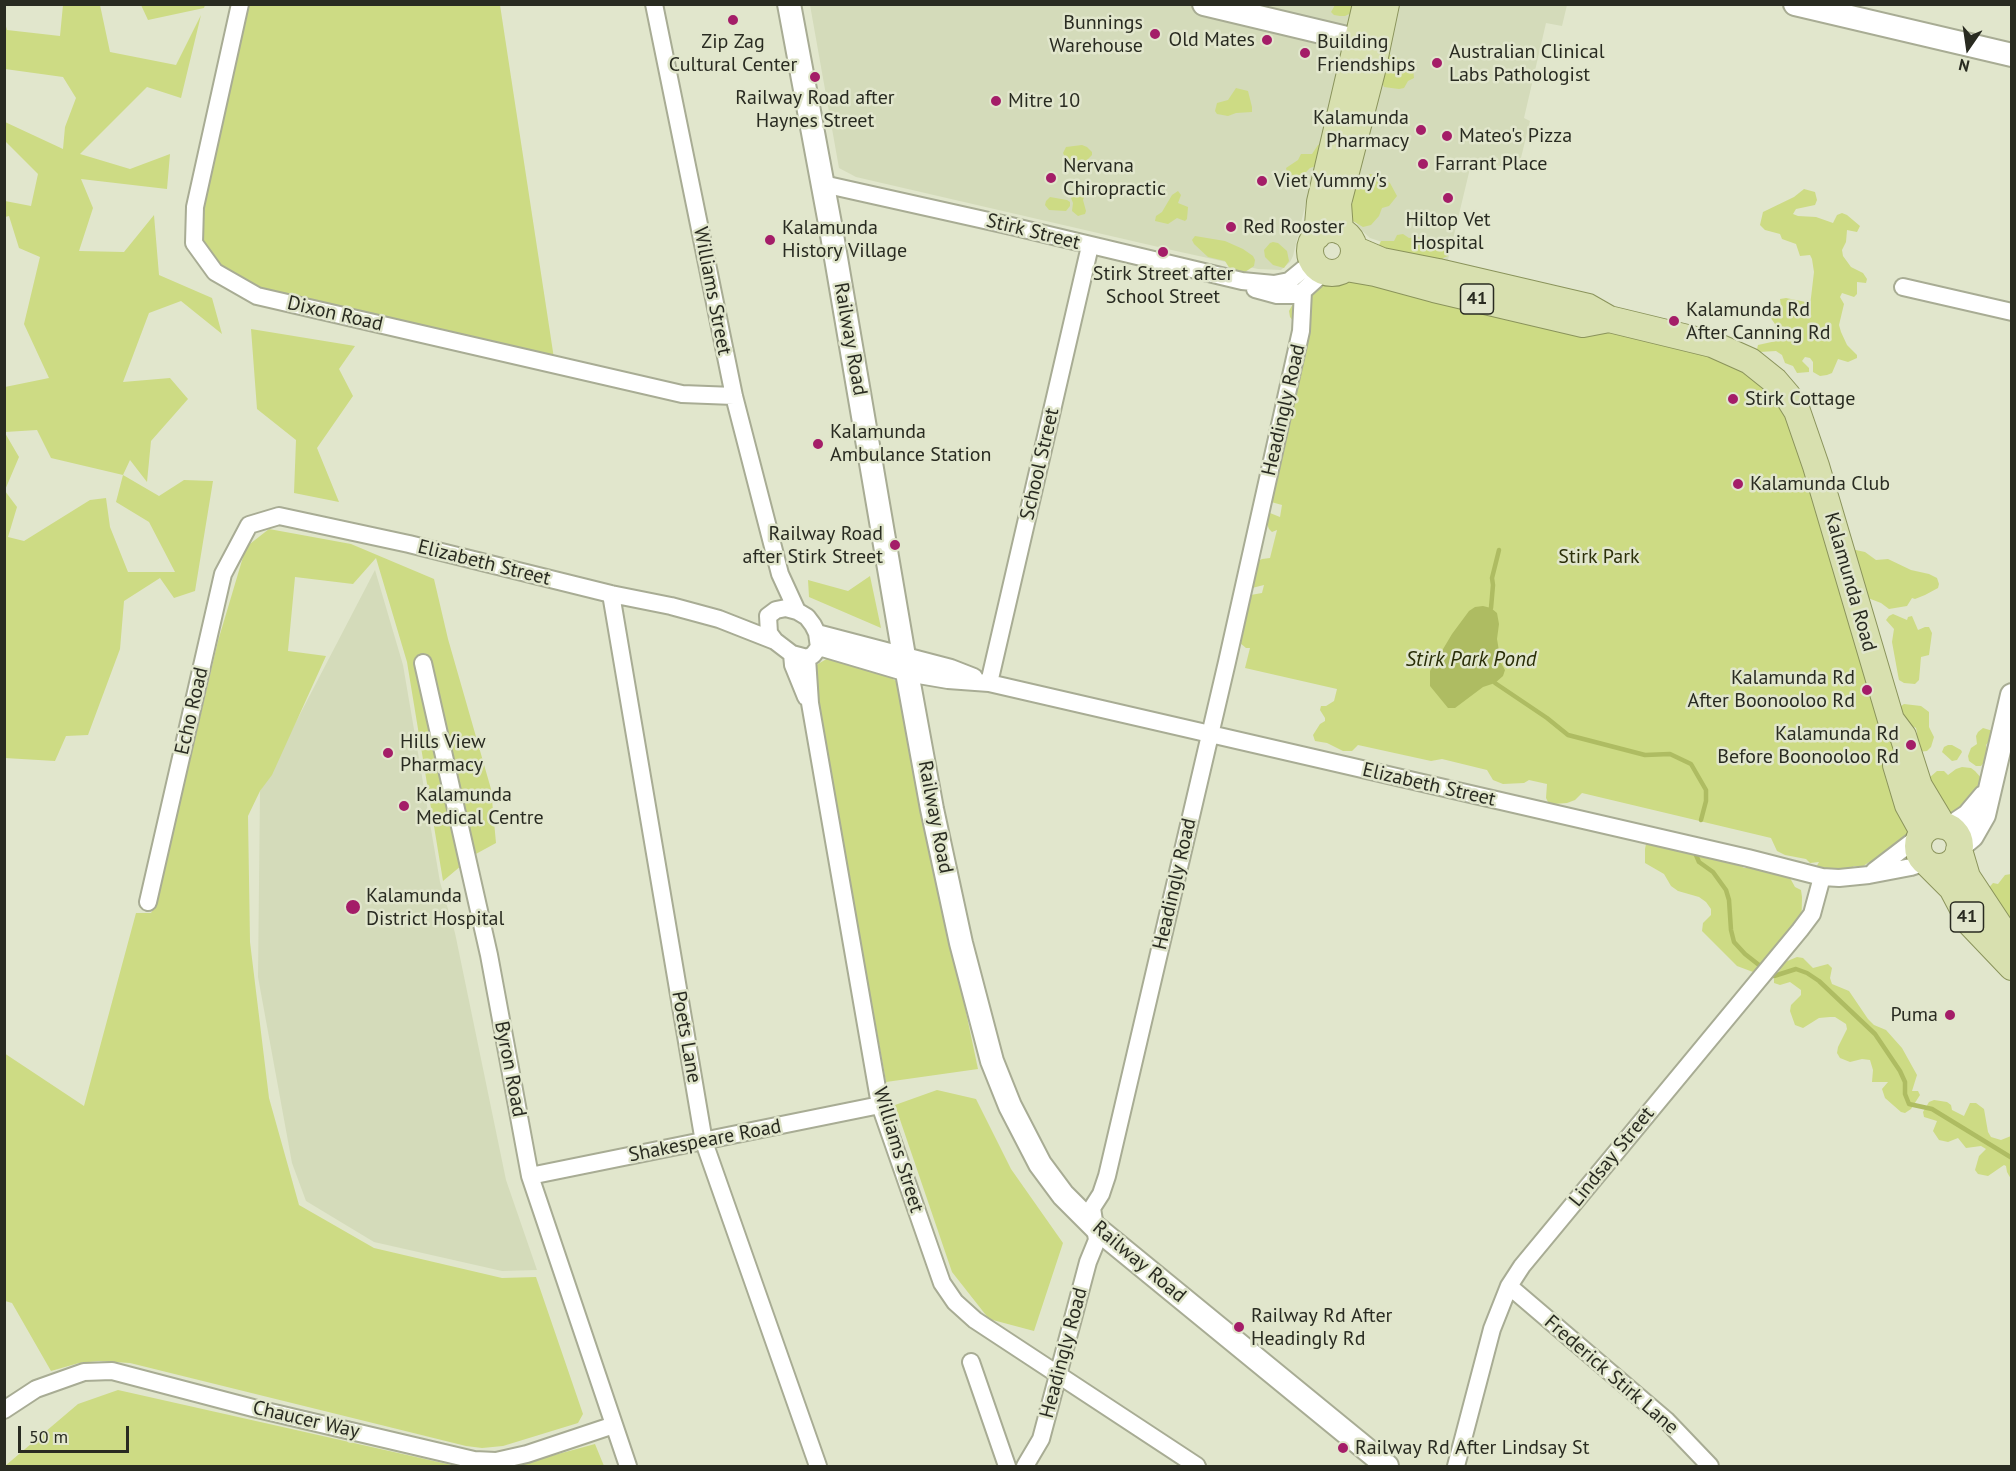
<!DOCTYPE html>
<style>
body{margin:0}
#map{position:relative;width:2016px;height:1471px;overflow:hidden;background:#e1e6cc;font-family:"PT Sans",sans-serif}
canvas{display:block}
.frame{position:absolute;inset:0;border:6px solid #292b21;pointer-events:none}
.north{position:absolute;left:1938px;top:18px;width:60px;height:60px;-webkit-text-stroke:4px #e1e6cc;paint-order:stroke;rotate:193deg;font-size:16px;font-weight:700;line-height:24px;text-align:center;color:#292b21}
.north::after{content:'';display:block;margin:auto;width:21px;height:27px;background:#292b21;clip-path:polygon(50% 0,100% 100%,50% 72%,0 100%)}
.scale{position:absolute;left:18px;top:1426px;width:111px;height:27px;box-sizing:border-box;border:3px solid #292b21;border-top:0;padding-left:8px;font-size:18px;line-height:21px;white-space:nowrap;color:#292b21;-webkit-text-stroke:4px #e1e6cc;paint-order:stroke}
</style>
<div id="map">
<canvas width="2016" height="1471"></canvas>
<div class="frame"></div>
<div class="north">N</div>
<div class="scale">50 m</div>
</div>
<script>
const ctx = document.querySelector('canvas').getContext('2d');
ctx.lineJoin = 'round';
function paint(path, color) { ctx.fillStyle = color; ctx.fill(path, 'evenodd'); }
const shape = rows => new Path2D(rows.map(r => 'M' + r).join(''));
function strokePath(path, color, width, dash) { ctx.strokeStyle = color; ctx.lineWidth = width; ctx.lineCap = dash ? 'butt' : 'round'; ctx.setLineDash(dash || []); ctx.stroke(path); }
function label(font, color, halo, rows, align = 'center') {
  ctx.font = font + ' "PT Sans",sans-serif'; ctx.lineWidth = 5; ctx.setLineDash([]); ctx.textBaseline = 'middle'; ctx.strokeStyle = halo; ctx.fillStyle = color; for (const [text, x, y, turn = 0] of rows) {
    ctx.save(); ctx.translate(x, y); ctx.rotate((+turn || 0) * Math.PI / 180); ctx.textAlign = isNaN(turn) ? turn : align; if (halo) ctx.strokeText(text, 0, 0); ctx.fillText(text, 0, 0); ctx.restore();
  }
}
const built = shape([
 [810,5,1567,5,1562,26,1546,23,1524,118,1530,121,1518,170,1472,160,1448,260,1409,251,1370,238,1359,228,1354,217,1356,203,1309,190,1293,256,1290,262,1281,270,1258,269,1167,249,856,177,839,168],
 [375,570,403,665,440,882,455,933,506,1180,537,1270,502,1271,374,1242,306,1201,292,1163,258,977,260,791]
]);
const green = shape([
 [63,5,100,5,110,52,176,65,201,15,181,98,147,87,80,154,130,169,170,154,167,189,81,179,93,208,79,251,124,252,154,215,159,275,212,298,222,334,181,301,149,313,123,382,170,378,188,399,151,441,147,482,130,460,123,475,159,496,184,480,213,481,195,591,174,598,160,578,124,601,120,649,88,735,66,736,55,761,5,758,5,491,17,507,8,537,24,541,90,500,106,498,110,527,128,572,175,572,149,522,116,502,123,475,51,458,37,430,5,432,5,387,49,378,24,324,40,257,19,248,9,216,5,217,5,201,31,206,38,174,5,141,5,122,63,149,65,127,76,98,63,77,5,69,5,23,7,30,60,36],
 [141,5,205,5,204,8,148,20],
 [243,5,500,5,555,365,257,296,215,272,194,243],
 [1335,5,1364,5,1362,8,1345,16,1340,16,1334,15,1331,12],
 [1388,54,1410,63,1413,69,1414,78,1408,81,1404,88,1399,89,1384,87,1382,82],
 [1236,88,1248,91,1252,107,1252,112,1236,113,1228,116,1217,114,1215,111,1217,103,1228,100],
 [1325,142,1319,165,1310,168,1303,175,1292,175,1287,172,1286,168,1298,160,1301,154,1312,154,1318,145],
 [1082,145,1087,147,1092,152,1092,155,1085,162,1082,164,1072,163,1066,159,1063,153,1066,147],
 [1370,174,1378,176,1390,183,1397,196,1389,206,1382,208,1379,216,1371,225,1363,227,1351,220,1351,207,1353,201,1349,196,1356,180],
 [1076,189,1086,193,1083,200,1086,211,1085,214,1081,215,1078,216,1072,211,1073,203,1071,198,1073,191],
 [1804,189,1815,192,1817,200,1815,205,1796,209,1793,214,1798,216,1816,217,1833,223,1837,215,1842,213,1847,215,1860,226,1857,232,1847,230,1846,242,1842,250,1843,256,1851,267,1863,273,1867,279,1866,283,1857,282,1857,294,1854,297,1842,293,1840,297,1844,304,1839,325,1841,332,1847,345,1857,355,1857,358,1848,362,1838,359,1832,373,1827,375,1820,376,1813,372,1813,362,1810,358,1805,357,1802,361,1809,368,1809,372,1797,373,1793,366,1785,363,1782,355,1776,351,1759,352,1757,349,1758,345,1776,341,1775,324,1770,317,1771,312,1781,306,1780,299,1786,298,1806,302,1810,306,1814,272,1812,259,1810,255,1800,256,1796,244,1782,239,1780,234,1765,230,1760,225,1763,212,1794,197],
 [1178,191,1181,195,1178,203,1188,207,1187,219,1185,221,1177,218,1168,224,1155,221,1156,216,1162,212,1172,195],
 [1050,197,1067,200,1070,202,1070,206,1066,211,1049,210,1045,205,1046,201],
 [1403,234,1409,238,1417,237,1446,245,1449,248,1448,256,1443,258,1442,262,1378,247,1381,241,1394,241,1397,235],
 [1195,236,1225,241,1243,249,1253,256,1255,260,1254,266,1245,272,1230,269,1225,261,1208,257,1194,244,1192,240],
 [1273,242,1278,243,1287,251,1289,261,1284,268,1273,265,1265,257,1264,250,1270,243],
 [1332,273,1712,344,1787,395,1891,739,1898,774,1923,832,1894,857,1869,862,1862,867,1854,866,1849,871,1835,873,1833,869,1830,871,1815,869,1819,862,1810,863,1806,859,1785,855,1777,851,1771,838,1582,793,1575,800,1567,803,1554,804,1548,802,1546,798,1547,784,1529,780,1524,783,1503,784,1493,780,1487,770,1442,759,1431,761,1358,745,1352,751,1343,751,1327,743,1315,741,1313,735,1320,724,1325,721,1325,718,1320,710,1321,706,1326,706,1334,701,1337,689,1245,668,1250,648,1246,648,1240,643,1244,627,1238,623,1245,596,1262,593,1264,585,1252,588,1255,563,1262,559,1270,558,1277,530,1272,532,1269,529,1266,521,1270,513,1280,517,1282,505,1264,500,1301,331,1290,317,1289,311,1295,300],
 [251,329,355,346,339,369,353,396,317,448,339,502,294,493,296,440,257,409],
 [5,433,19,457,5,490],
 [269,529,351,544,434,579,448,639,491,789,496,843,474,855,443,881,407,662,376,558,353,584,295,577,288,651,326,656,272,775,260,791,248,816,250,942,269,1098,299,1205,374,1248,502,1278,536,1277,583,1414,578,1423,503,1446,482,1448,466,1446,130,1363,99,1361,79,1363,51,1371,12,1303,5,1301,4,1053,84,1106,136,913,151,913,156,905,218,641,246,547],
 [1851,549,1865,552,1876,560,1888,559,1911,570,1929,574,1937,578,1939,584,1938,588,1925,595,1915,599,1912,598,1907,606,1889,609,1881,603,1868,598],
 [870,576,881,628,809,597,808,580,848,591],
 [1893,614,1907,620,1908,617,1912,616,1918,630,1925,627,1929,627,1932,633,1929,655,1921,657,1919,680,1915,684,1904,683,1899,680,1898,675,1892,642,1894,629,1886,620,1889,616],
 [830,657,883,673,896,681,978,1069,886,1082,811,668],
 [1904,704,1921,706,1929,712,1929,727,1934,737,1931,747,1927,751,1918,752,1914,739,1917,733,1916,728,1906,723,1901,716,1901,706],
 [1983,728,1993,731,1991,739,1986,745,1988,752,1986,760,1981,766,1976,766,1969,761,1968,756,1971,748,1977,744,1976,736,1978,732],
 [1948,745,1952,745,1961,750,1962,752,1957,760,1952,761,1942,752,1944,747],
 [1962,767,1971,768,1975,771,1983,780,1983,783,1954,821,1929,778,1937,771,1944,771,1948,775,1956,769],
 [1651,842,1688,851,1697,857,1703,851,1735,860,1738,864,1744,868,1757,868,1783,873,1790,878,1795,887,1801,890,1802,897,1801,940,1798,946,1795,950,1785,952,1762,971,1753,972,1737,966,1702,931,1703,923,1711,915,1711,909,1706,902,1699,897,1678,891,1671,886,1664,874,1645,863,1645,849,1646,844],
 [2011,874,2011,917,1996,921,1986,891,1993,883,1998,884,2005,875],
 [1797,957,1803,958,1813,968,1828,964,1832,968,1830,978,1832,984,1849,991,1868,1019,1874,1025,1886,1030,1902,1048,1917,1075,1912,1091,1918,1091,1920,1095,1911,1109,1905,1113,1901,1112,1885,1098,1882,1089,1888,1082,1872,1082,1873,1070,1870,1060,1862,1059,1850,1062,1840,1058,1837,1053,1838,1047,1847,1029,1846,1024,1835,1017,1830,1017,1819,1018,1803,1028,1795,1025,1790,1011,1791,1005,1801,995,1801,990,1790,982,1780,985,1774,983,1774,979,1785,962],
 [937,1090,976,1099,1011,1169,1063,1243,1034,1331,989,1319,952,1272,895,1105],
 [1934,1100,1947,1102,1951,1105,1952,1110,1964,1116,1970,1103,1976,1103,1984,1109,1988,1132,1991,1137,2001,1140,2011,1136,2011,1179,2007,1172,2006,1166,2004,1165,1988,1176,1978,1174,1975,1170,1979,1156,1986,1149,1981,1146,1966,1148,1958,1138,1948,1142,1939,1140,1933,1131,1937,1121,1924,1117,1923,1112,1929,1102],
 [118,1390,456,1466,5,1466,78,1404],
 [595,1444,604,1466,514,1466]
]);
const water = shape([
 [1483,606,1491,608,1497,613,1499,624,1497,639,1501,663,1505,670,1503,676,1495,683,1483,687,1455,708,1448,708,1430,686,1430,671,1452,634,1469,611,1475,607]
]);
const stream = shape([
 [1491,608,1493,585,1492,578,1499,550],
 [1495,683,1547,718,1568,735,1645,755,1670,754,1691,764,1706,790,1706,801,1701,820],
 [1696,855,1699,862,1713,872,1726,890,1729,900,1731,930,1734,942,1745,954,1759,965],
 [1774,976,1796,969,1807,973,1819,981,1875,1034,1900,1071,1905,1082,1905,1094,1909,1104,1932,1109,2012,1158]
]);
const street = shape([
 [240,4,195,207,194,243,215,272,257,296,682,394,734,396],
 [654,4,734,396,780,574,797,611],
 [823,184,1011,226,1242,281,1274,284,1289,281,1306,267,1310,255],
 [1903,287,2012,312],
 [1255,289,1277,295,1294,295,1303,291,1324,272],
 [611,594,704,1142,818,1466],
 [786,608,797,611,807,617,813,625,817,633,819,647,813,655,807,658,792,654,775,641,769,633,768,616,776,610,786,608],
 [817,633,951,668,974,677],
 [819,647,907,673,948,680,989,683,1748,858,1822,877,1839,878,1869,875,1911,867,1926,862],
 [792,654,793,665,806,697],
 [807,658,810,703,880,1105,942,1283,955,1302,975,1320,1197,1466],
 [423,663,489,955,530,1176,628,1466],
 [989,683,1090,246],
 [1874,871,1921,835],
 [148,902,223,574,249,525,279,516,409,544,611,594,671,606,719,619,775,641],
 [530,1176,880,1105],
 [1509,1286,1666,1420,1710,1466],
 [971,1362,1007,1466],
 [4,1410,36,1389,84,1372,112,1371,253,1408,474,1460,496,1461,527,1454,614,1425],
 [1025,1466,1041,1439,1088,1262,1097,1240,1092,1208,1101,1194,1107,1176,1227,662,1301,331,1303,291],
 [1456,1466,1492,1329,1509,1286,1522,1266,1800,930,1812,914,1822,877]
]);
const secondary = shape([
 [789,4,831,229,904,656,932,809,961,943,992,1061,1010,1106,1040,1164,1063,1195,1095,1227,1387,1466],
 [1204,4,1376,45],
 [1795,4,2012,55],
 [1950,828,1968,816,1984,797],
 [1960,846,1972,836,1984,815,2012,695]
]);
const primary = shape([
 '1310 251a22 22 0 1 1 44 0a22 22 0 1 1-44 0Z',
 [1340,231,1338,203,1372,71,1386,4],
 [1317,236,1320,202,1366,4],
 [1354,249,1382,261,1438,272,1588,307,1609,319,1712,344,1750,361,1775,381,1787,395,1797,411,1816,466,1891,720,1903,736,1919,786,1943,826],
 [1346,268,1375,273,1434,289,1583,324,1609,319],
 [1896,765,1908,805,1923,832],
 '1918 846a21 21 0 1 1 42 0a21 21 0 1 1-42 0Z',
 [1959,850,1967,877,2012,945],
 [1928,864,1952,888,1971,924,2012,967]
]);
const markers = [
 [733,20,6,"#a41d68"],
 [1155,34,6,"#a41d68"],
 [1267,40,6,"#a41d68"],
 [1305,53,6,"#a41d68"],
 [1437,63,6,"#a41d68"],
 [815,77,6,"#a41d68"],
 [996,101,6,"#a41d68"],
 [1421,130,6,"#a41d68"],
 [1447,136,6,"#a41d68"],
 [1423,164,6,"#a41d68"],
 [1051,178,6,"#a41d68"],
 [1262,181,6,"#a41d68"],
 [1448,198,6,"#a41d68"],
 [1231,227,6,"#a41d68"],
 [770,240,6,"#a41d68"],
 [1163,252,6,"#a41d68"],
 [1674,321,6,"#a41d68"],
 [1733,399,6,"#a41d68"],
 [818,444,6,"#a41d68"],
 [1738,484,6,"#a41d68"],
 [895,545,6,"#a41d68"],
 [1867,690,6,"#a41d68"],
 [1911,745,6,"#a41d68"],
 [388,753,6,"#a41d68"],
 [404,806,6,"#a41d68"],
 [353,907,8,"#a41d68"],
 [1950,1015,6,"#a41d68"],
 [1239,1327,6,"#a41d68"],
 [1343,1448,6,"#a41d68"]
];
const shields = [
 [1477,299,33],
 [1967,917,33]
];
const shieldNames = [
 ["41",1477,299],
 ["41",1967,917]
];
const poiNames = [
 ["Bunnings",1143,23,"right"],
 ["Warehouse",1143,46,"right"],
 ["Old Mates",1255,40,"right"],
 ["Zip Zag",733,42,"center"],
 ["Cultural Center",733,65,"center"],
 ["Building",1317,42],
 ["Friendships",1317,65],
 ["Australian Clinical",1449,52],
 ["Labs Pathologist",1449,75],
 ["Railway Road after",815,98,"center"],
 ["Haynes Street",815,121,"center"],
 ["Mitre 10",1008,101],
 ["Kalamunda",1409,118,"right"],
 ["Pharmacy",1409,141,"right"],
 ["Mateo's Pizza",1459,136],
 ["Farrant Place",1435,164],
 ["Nervana",1063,166],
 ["Chiropractic",1063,189],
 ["Viet Yummy's",1274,181],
 ["Hiltop Vet",1448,220,"center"],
 ["Hospital",1448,243,"center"],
 ["Red Rooster",1243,227],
 ["Kalamunda",782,228],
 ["History Village",782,251],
 ["Stirk Street after",1163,274,"center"],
 ["School Street",1163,297,"center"],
 ["Kalamunda Rd",1686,310],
 ["After Canning Rd",1686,333],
 ["Stirk Cottage",1745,399],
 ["Kalamunda",830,432],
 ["Ambulance Station",830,455],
 ["Kalamunda Club",1750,484],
 ["Railway Road",883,534,"right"],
 ["after Stirk Street",883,557,"right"],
 ["Kalamunda Rd",1855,678,"right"],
 ["After Boonooloo Rd",1855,701,"right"],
 ["Kalamunda Rd",1899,734,"right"],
 ["Before Boonooloo Rd",1899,757,"right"],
 ["Hills View",400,742],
 ["Pharmacy",400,765],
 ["Kalamunda",416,795],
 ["Medical Centre",416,818],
 ["Kalamunda",366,896],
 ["District Hospital",366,919],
 ["Puma",1938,1015,"right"],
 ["Railway Rd After",1251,1316],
 ["Headingly Rd",1251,1339],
 ["Railway Rd After Lindsay St",1355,1448]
];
const streetNames = [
 ["Stirk Street",1033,232,14],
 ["Williams Street",712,291,79],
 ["Dixon Road",335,314,13],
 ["Railway Road",850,339,80],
 ["Headingly Road",1284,410,-77],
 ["School Street",1040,464,-77],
 ["Elizabeth Street",484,563,14],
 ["Kalamunda Road",1850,582,74],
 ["Echo Road",192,711,-77],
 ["Elizabeth Street",1429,785,13],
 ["Railway Road",935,817,79],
 ["Headingly Road",1175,884,-77],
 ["Poets Lane",686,1037,80],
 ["Byron Road",510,1069,79],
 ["Shakespeare Road",705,1141,-11],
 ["Williams Street",898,1150,73],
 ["Lindsay Street",1612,1157,-51],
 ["Railway Road",1139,1262,40],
 ["Headingly Road",1064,1353,-75],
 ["Frederick Stirk Lane",1611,1375,41],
 ["Chaucer Way",306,1420,13]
];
const parkNames = [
 ["Stirk Park",1599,557]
];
const waterNames = [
 ["Stirk Park Pond",1471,660]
];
paint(built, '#d4dbba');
paint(green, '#cddb84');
paint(water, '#aebc62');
strokePath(stream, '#aebc62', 4.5);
strokePath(street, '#a8ac94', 20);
strokePath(secondary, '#a8ac94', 26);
strokePath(primary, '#8a935b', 28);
strokePath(street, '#fff', 16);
strokePath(secondary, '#fff', 22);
strokePath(primary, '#d8e0af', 26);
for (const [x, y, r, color] of markers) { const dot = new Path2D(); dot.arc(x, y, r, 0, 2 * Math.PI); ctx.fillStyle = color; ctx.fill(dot); strokePath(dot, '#e1e6cc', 2); }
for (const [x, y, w] of shields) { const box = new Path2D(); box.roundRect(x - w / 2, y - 15, w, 30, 4.5); ctx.fillStyle = '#e1e6cc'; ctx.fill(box); strokePath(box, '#292b21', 1.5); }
label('bold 18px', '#292b21', null, shieldNames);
label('20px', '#292b21', '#e1e6cc', poiNames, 'left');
label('20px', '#292b21', '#e1e6cc', streetNames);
label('20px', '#2b2f08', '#e1e6cc', parkNames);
label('italic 21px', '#292d06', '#e1e6cc', waterNames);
</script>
